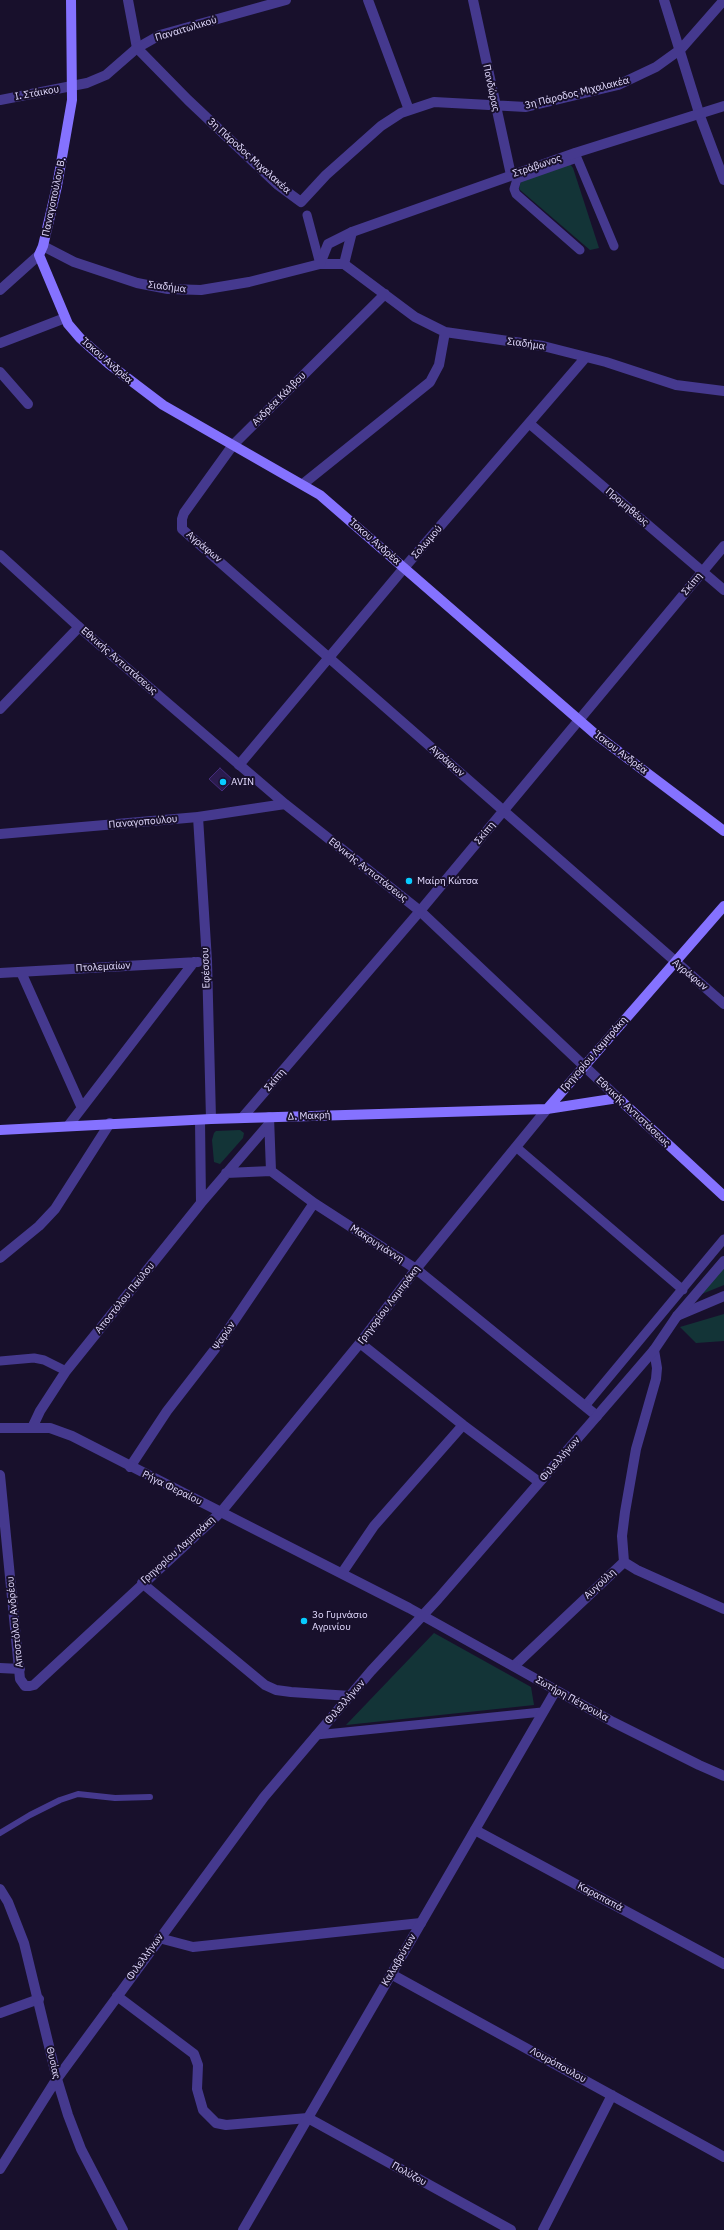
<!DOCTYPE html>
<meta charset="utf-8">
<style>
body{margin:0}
canvas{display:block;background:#18102c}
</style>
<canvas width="724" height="2230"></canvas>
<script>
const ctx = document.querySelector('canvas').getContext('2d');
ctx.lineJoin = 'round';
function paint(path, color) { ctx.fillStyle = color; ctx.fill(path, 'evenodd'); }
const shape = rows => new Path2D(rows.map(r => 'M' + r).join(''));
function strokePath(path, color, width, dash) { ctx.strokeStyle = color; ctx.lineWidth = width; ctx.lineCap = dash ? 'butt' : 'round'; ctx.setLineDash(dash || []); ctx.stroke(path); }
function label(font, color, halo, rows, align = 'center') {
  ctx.font = font + ' "IBM Plex Sans",sans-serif'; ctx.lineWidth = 4; ctx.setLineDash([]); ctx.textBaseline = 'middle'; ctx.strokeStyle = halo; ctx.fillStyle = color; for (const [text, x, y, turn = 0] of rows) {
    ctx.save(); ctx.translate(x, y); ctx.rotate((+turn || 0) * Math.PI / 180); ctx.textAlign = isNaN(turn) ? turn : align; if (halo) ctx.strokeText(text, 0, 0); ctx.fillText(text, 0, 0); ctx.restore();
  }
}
const green = shape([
 [570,164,573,168,599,248,590,250,519,189,521,181],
 [240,1130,244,1133,243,1138,220,1164,214,1162,212,1140,214,1133,216,1131],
 [724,1267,724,1285,697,1296],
 [724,1314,724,1341,696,1343,680,1327],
 [434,1633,531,1687,534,1705,346,1725]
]);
const building = shape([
 [220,768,233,780,222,791,209,779,220,768]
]);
const service = shape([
 [0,1833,30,1815,60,1800,78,1794,115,1798,150,1797]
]);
const pedestrian = shape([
 [575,153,614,246],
 [577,158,517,179,514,189,516,194,580,250],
 [307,215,320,264],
 [516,1147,683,1290],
 [0,1361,34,1358,44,1360,66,1371],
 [585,1406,724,1239],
 [316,1735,542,1712]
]);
const minor = shape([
 [128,0,137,48,188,100,278,185,301,202,326,175,381,126,401,113,434,102,526,107,618,85,656,67,681,49,724,0],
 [368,0,409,110],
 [473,0,511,175],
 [664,0,700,116,724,180],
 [320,264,344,264,415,317,445,332,543,346,606,362,676,385,724,391],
 [344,264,352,232],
 [385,294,233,445,184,513,182,519,182,529,724,1004],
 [0,343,65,318],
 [0,372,28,404],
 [530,424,724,590],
 [303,484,430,382,439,365,445,332],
 [0,709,79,627],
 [239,765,404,568,586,357],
 [198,817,207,961,211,1119],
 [21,972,81,1106],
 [0,973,198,962],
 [269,1117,271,1171,314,1203,416,1269,597,1416],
 [242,1118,420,911,724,546],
 [200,1120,201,1203],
 [68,1126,194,962],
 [226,1173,271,1171],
 [0,1258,39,1226,55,1209,110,1123],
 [677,1316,724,1296],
 [360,1343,463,1425,539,1482],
 [32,1428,40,1411,66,1371,201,1203,269,1124],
 [130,1467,167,1411,215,1349,314,1203],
 [0,1475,20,1679,25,1686,30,1686,34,1685,221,1512,360,1343,416,1269,547,1109],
 [624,1562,622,1536,625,1512,636,1449,656,1379,657,1368,654,1350],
 [342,1573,374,1526,463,1425],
 [142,1583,265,1685,276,1690,291,1692,350,1696],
 [514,1666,624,1562,637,1570,724,1609],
 [0,1668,20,1669],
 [475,1830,724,1964],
 [159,1938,193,1947,421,1923],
 [391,1974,724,2157],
 [117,1996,194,2054,198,2065,197,2089,203,2110,216,2123,226,2125,308,2118,511,2230],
 [0,2013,39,1999],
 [543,2230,612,2095]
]);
const tertiary = shape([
 [0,100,87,83,106,75,137,48,160,35,286,0],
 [43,246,74,262,137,283,168,289,201,290,249,282,320,264,328,244,352,232,575,153,724,106],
 [0,290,39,255],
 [0,555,79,627,285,804,420,911,618,1098],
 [0,834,198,817,285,804],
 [0,1428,50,1428,72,1436,409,1608,613,1722,699,1765,724,1776],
 [0,1889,8,1902,24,1943,57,2079,68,2115,81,2149,123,2230],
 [0,2169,56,2080,264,1797,371,1671,438,1599,597,1416,654,1350,677,1316,724,1261],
 [243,2230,556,1690]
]);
const secondary = shape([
 [71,0,72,100,57,186,43,246,39,255,68,324,80,338,109,364,163,405,320,495,594,733,724,831],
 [547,1109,724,906],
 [0,1130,211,1119,547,1109,618,1098,724,1196]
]);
const markers = [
 [223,782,4,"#07ccff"],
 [409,881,4,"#07ccff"],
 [304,1621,4,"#07ccff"]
];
const streetNames = [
 ["Παναιτωλικού",186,29,-17],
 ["Πανδώρας",491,88,78],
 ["Ι. Στάικου",37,93,-10],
 ["3η Πάροδος Μιχαλακέα",577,93,-14],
 ["3η Πάροδος Μιχαλακέα",249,156,42],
 ["Στράβωνος",537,166,-19],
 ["Παναγοπούλου Β.",54,197,-78],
 ["Σιαδήμα",167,287,7],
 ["Σιαδήμα",526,344,8],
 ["Ίσκου Ανδρέα",107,361,41],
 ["Ανδρέα Κάλβου",279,399,-45],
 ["Προμηθέως",627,507,40],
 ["Ίσκου Ανδρέα",375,542,41],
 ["Σολωμού",427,542,-49],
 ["Αγράφων",204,547,40],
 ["Σκίπη",692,584,-50],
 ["Εθνικής Αντιστάσεως",119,661,41],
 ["Ίσκου Ανδρέα",621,753,37],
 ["Αγράφων",447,761,41],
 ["Παναγοπούλου",143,822,-5],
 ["Σκίπη",485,833,-50],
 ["Εθνικής Αντιστάσεως",368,870,38],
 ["Πτολεμαίων",103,967,-3],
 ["Εφέσσου",206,968,-92],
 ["Αγράφων",690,975,40],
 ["Γρηγορίου Λαμπράκη",594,1054,-49],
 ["Σκίπη",275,1080,-49],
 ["Εθνικής Αντιστάσεως",633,1112,43],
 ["Δ. Μακρή",309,1116,-2],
 ["Μακρυγιάννη",377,1244,33],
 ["Αποστόλου Παύλου",125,1298,-51],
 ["Γρηγορίου Λαμπράκη",389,1305,-53],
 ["Ψαρών",224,1336,-56],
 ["Φιλελλήνων",560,1459,-49],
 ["Ρήγα Φεραίου",172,1488,26],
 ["Γρηγορίου Λαμπράκη",178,1550,-42],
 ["Αυγούλη",600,1584,-43],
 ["Αποστόλου Ανδρέου",15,1622,-96],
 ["Σωτήρη Πέτρουλα",572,1699,29],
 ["Φιλελλήνων",345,1702,-49],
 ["Καραπαπά",600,1897,28],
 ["Φιλελλήνων",145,1957,-54],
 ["Καλαβρύτων",399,1960,-60],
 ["Θυσίας",53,2063,77],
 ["Λουρόπουλου",558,2065,29],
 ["Πολύζου",409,2174,29]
];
const poiNames = [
 ["AVIN",231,782],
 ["Μαίρη Κώτσα",417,881],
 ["3ο Γυμνάσιο",312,1615],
 ["Αγρινίου",312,1627]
];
paint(green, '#133437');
paint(building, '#2b1b4e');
strokePath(building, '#442c7b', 1);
strokePath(service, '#45398e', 6);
strokePath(pedestrian, '#45398e', 9);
strokePath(minor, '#45398e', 10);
strokePath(tertiary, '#45398e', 10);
strokePath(secondary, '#8572ff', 10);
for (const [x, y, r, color] of markers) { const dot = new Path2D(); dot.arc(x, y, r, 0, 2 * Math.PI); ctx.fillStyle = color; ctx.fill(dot); strokePath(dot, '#18102c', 1.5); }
label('10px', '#e3dbff', '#18102c', streetNames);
label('10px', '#e3dbff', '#18102c', poiNames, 'left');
</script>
